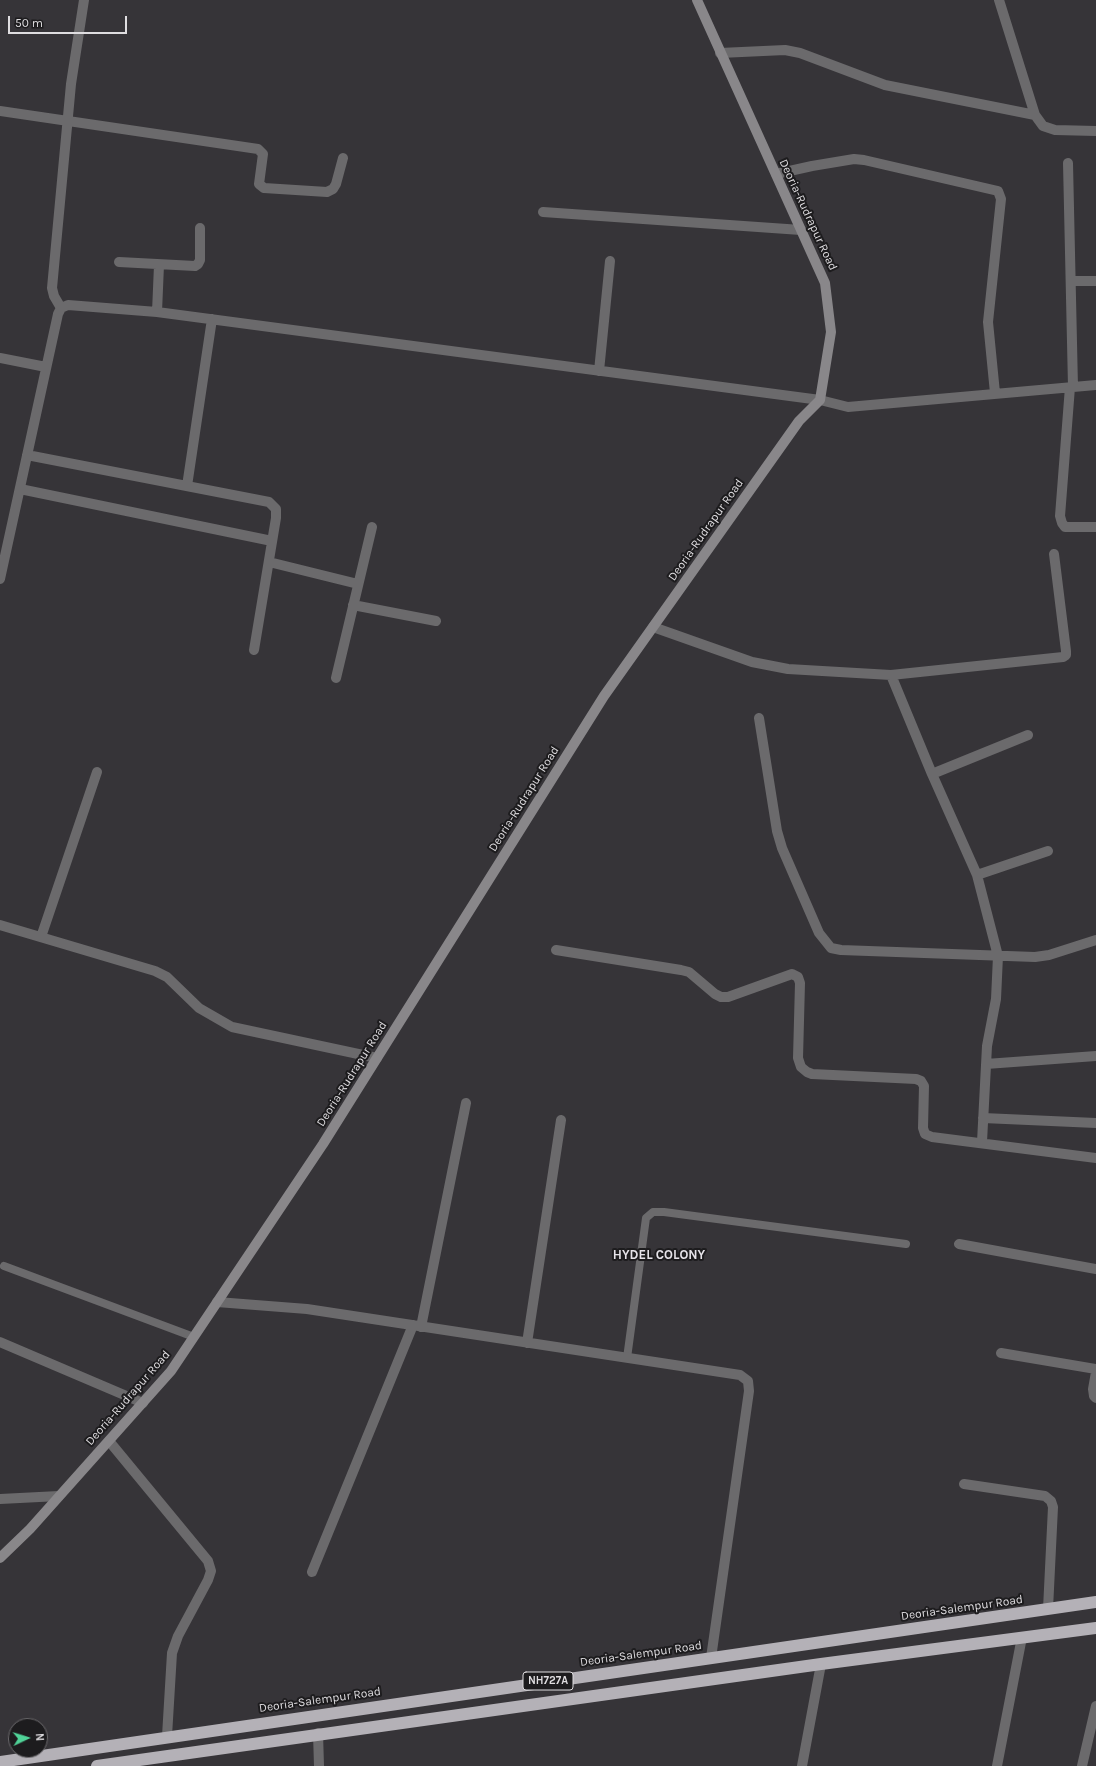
<!DOCTYPE html>
<style>
body{margin:0}
#map{position:relative;width:1096px;height:1766px;overflow:hidden;background:#363438;font-family:Karla,sans-serif}
canvas{display:block}
.north{position:absolute;left:8px;top:1718px;width:40px;height:40px;box-sizing:border-box;background:#1d1c1e;border:1px solid #6b696c;border-radius:50%;rotate:86deg;font-size:11px;font-weight:700;line-height:16px;text-align:center;color:#dfdde0}
.north::after{content:'';display:block;margin:auto;width:14px;height:18px;background:#50d398;clip-path:polygon(50% 0,100% 100%,50% 72%,0 100%)}
.scale{position:absolute;left:8px;top:16px;width:119px;height:18px;box-sizing:border-box;border:2px solid #dfdde0;border-top:0;padding-left:5px;font-size:12px;line-height:14px;white-space:nowrap;color:#dfdde0;-webkit-text-stroke:3px #1d1c1e;paint-order:stroke}
</style>
<div id="map">
<canvas width="1096" height="1766"></canvas>
<div class="north">N</div>
<div class="scale">50 m</div>
</div>
<script>
const ctx = document.querySelector('canvas').getContext('2d');
ctx.lineJoin = 'round';
const shape = rows => new Path2D(rows.map(r => 'M' + r).join(''));
function strokePath(path, color, width, dash) { ctx.strokeStyle = color; ctx.lineWidth = width; ctx.lineCap = dash ? 'butt' : 'round'; ctx.setLineDash(dash || []); ctx.stroke(path); }
function label(font, color, halo, rows, align = 'center') {
  ctx.font = font + ' Karla,sans-serif'; ctx.lineWidth = 4; ctx.setLineDash([]); ctx.textBaseline = 'middle'; ctx.strokeStyle = halo; ctx.fillStyle = color; for (const [text, x, y, turn = 0] of rows) {
    ctx.save(); ctx.translate(x, y); ctx.rotate((+turn || 0) * Math.PI / 180); ctx.textAlign = isNaN(turn) ? turn : align; if (halo) ctx.strokeText(text, 0, 0); ctx.fillText(text, 0, 0); ctx.restore();
  }
}
const lane = shape([
 [4,1266,194,1337],
 [627,1358,646,1218,653,1212,664,1212,906,1244]
]);
const street = shape([
 [999,0,1035,115,1043,126,1055,130,1096,131],
 [720,53,785,50,800,53,885,85,1035,115],
 [0,111,258,149,263,154,259,184,264,188,327,192,333,189,336,184,343,158],
 [1068,163,1073,387],
 [776,174,812,166,854,159,864,160,998,191,1001,199,988,322,995,393],
 [543,212,801,230],
 [119,262,195,266,198,264,200,260,200,228],
 [1071,281,1096,281],
 [61,308,54,296,52,288,71,84,84,0],
 [157,312,159,265],
 [0,358,46,367],
 [599,371,610,261],
 [1070,387,1060,516,1062,523,1065,527,1096,527],
 [27,455,269,502,276,509,276,518,254,650],
 [187,486,212,319],
 [20,489,272,541],
 [269,562,358,584],
 [0,579,58,314,61,308,68,305,157,312,820,400,848,407,1096,385],
 [353,605,436,621],
 [653,627,752,662,788,669,891,675,932,774,977,875,998,956,996,999,987,1046,982,1142],
 [891,675,1063,657,1066,655,1066,651,1054,554],
 [336,678,372,527],
 [759,718,777,831,782,848,819,933,831,948,841,950,1035,957,1049,955,1096,940],
 [932,774,1028,735],
 [977,875,1048,851],
 [0,925,155,971,167,977,199,1008,232,1027,377,1058],
 [41,937,97,772],
 [556,950,681,970,689,972,715,994,721,997,728,997,792,974,798,977,800,983,798,1058,801,1067,807,1072,812,1074,916,1079,921,1081,924,1086,923,1128,925,1134,932,1137,1096,1158],
 [986,1064,1096,1056],
 [983,1118,1096,1123],
 [959,1244,1096,1269],
 [217,1302,307,1309,740,1375,748,1381,749,1391,711,1658],
 [421,1327,466,1103],
 [0,1342,143,1403],
 [527,1343,561,1120],
 [1001,1353,1096,1369],
 [1096,1372,1093,1389,1094,1396,1096,1398],
 [109,1441,208,1561,211,1571,208,1580,178,1636,172,1653,167,1736],
 [964,1484,1045,1496,1051,1501,1053,1507,1048,1609],
 [0,1499,59,1496],
 [312,1572,413,1325],
 [318,1733,319,1766],
 [802,1766,821,1664],
 [997,1766,1022,1637],
 [1082,1766,1096,1706]
]);
const secondary = shape([
 [0,1558,30,1529,171,1371,323,1144,604,696,799,421,820,400,831,332,825,283,697,0]
]);
const highway = shape([
 [0,1762,1096,1602],
 [97,1766,821,1664,1096,1628]
]);
const shields = [
 [548,1681,50]
];
const shieldNames = [
 ["NH727A",548,1681]
];
const streetNames = [
 ["Deoria-Rudrapur Road",808,215,65],
 ["Deoria-Rudrapur Road",706,530,-55],
 ["Deoria-Rudrapur Road",524,799,-58],
 ["Deoria-Rudrapur Road",352,1074,-58],
 ["Deoria-Rudrapur Road",128,1398,-49],
 ["Deoria-Salempur Road",962,1608,-8],
 ["Deoria-Salempur Road",641,1654,-8],
 ["Deoria-Salempur Road",320,1700,-8]
];
const neighbourhoodNames = [
 ["HYDEL COLONY",659,1255]
];
strokePath(lane, '#6b6a6c', 8);
strokePath(street, '#6b6a6c', 10);
strokePath(secondary, '#89878a', 10);
strokePath(highway, '#b4b1b7', 12);
for (const [x, y, w] of shields) { const box = new Path2D(); box.roundRect(x - w / 2, y - 9, w, 18, 3); ctx.fillStyle = '#1d1c1e'; ctx.fill(box); strokePath(box, '#dfdde0', 1); }
label('bold 11px', '#dfdde0', null, shieldNames);
label('12px', '#dfdde0', '#1d1c1e', streetNames);
label('bold 13px', '#e6e3e9', '#1d1c1e', neighbourhoodNames);
</script>
